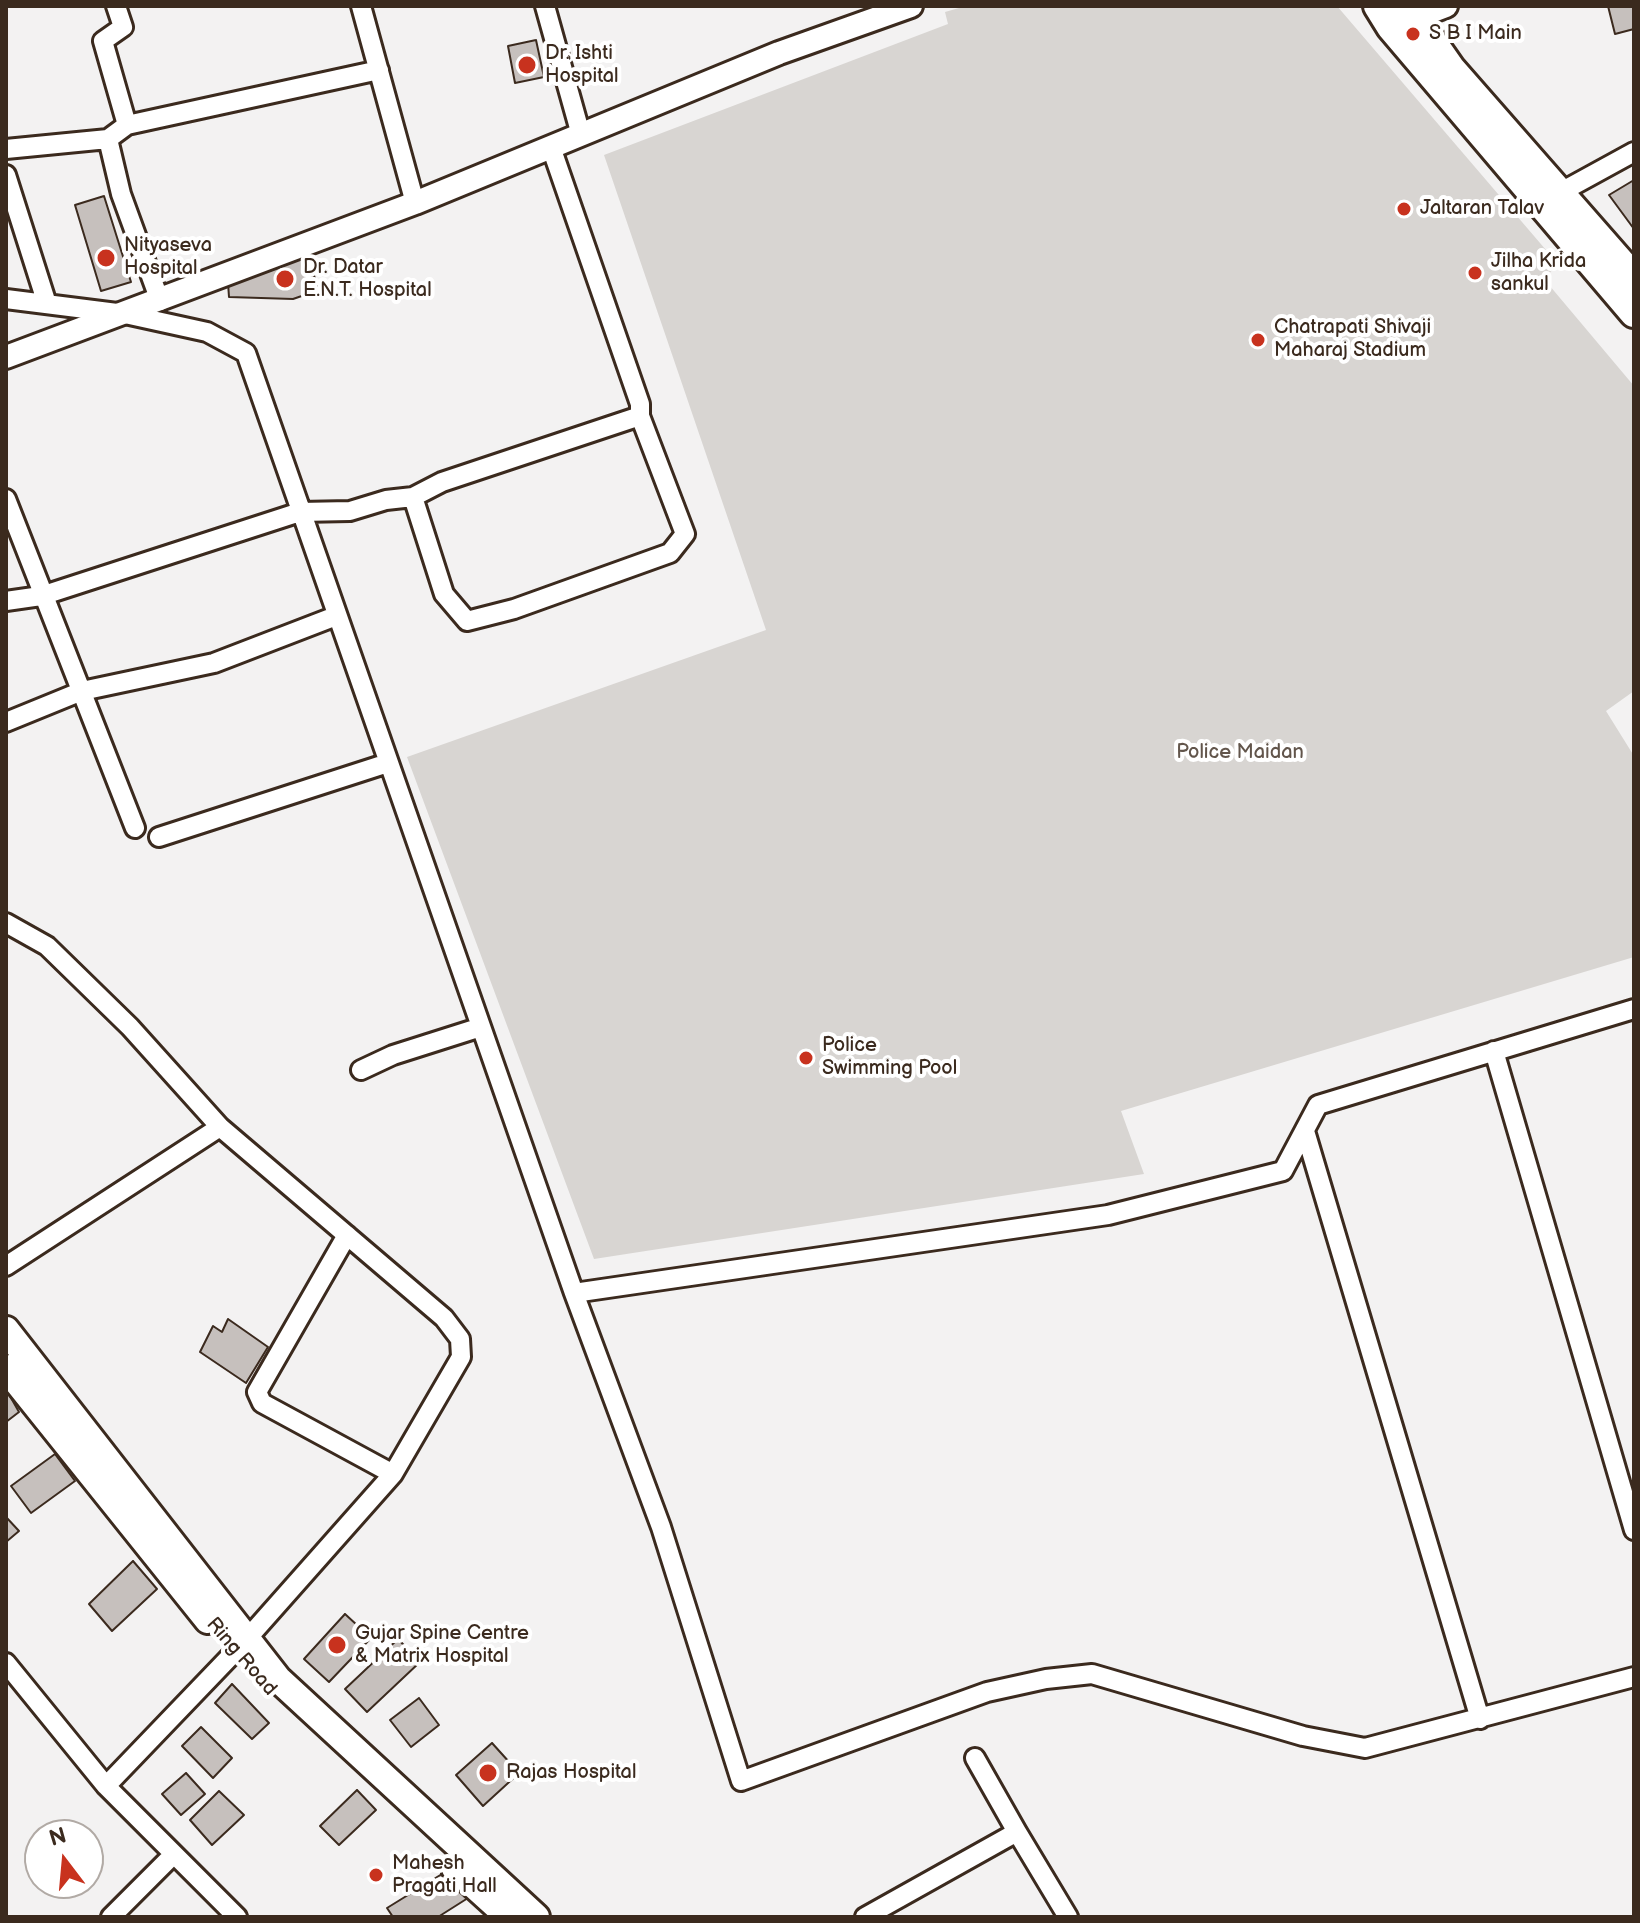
<!DOCTYPE html>
<style>
body{margin:0}
#map{position:relative;width:1640px;height:1923px;overflow:hidden;background:#f3f2f2;font-family:"Balsamiq Sans",sans-serif}
canvas{display:block}
.frame{position:absolute;inset:0;border:8px solid #3b2a1e;pointer-events:none}
.north{position:absolute;left:24px;top:1819px;width:80px;height:80px;box-sizing:border-box;background:#fff;border:2px solid #b1aaa5;border-radius:50%;rotate:344deg;font-size:22px;font-weight:700;line-height:32px;text-align:center;color:#3b2a1e}
.north::after{content:'';display:block;margin:auto;width:28px;height:36px;background:#c8321e;clip-path:polygon(50% 0,100% 100%,50% 72%,0 100%)}
</style>
<div id="map">
<canvas width="1640" height="1923"></canvas>
<div class="frame"></div>
<div class="north">N</div>
</div>
<script>
const ctx = document.querySelector('canvas').getContext('2d');
ctx.lineJoin = 'round';
function paint(path, color) { ctx.fillStyle = color; ctx.fill(path, 'evenodd'); }
const shape = rows => new Path2D(rows.map(r => 'M' + r).join(''));
function strokePath(path, color, width, dash) { ctx.strokeStyle = color; ctx.lineWidth = width; ctx.lineCap = dash ? 'butt' : 'round'; ctx.setLineDash(dash || []); ctx.stroke(path); }
function label(font, color, halo, rows, align = 'center') {
  ctx.font = font + ' "Balsamiq Sans",sans-serif'; ctx.lineWidth = 8; ctx.setLineDash([]); ctx.textBaseline = 'middle'; ctx.strokeStyle = halo; ctx.fillStyle = color; for (const [text, x, y, turn = 0] of rows) {
    ctx.save(); ctx.translate(x, y); ctx.rotate((+turn || 0) * Math.PI / 180); ctx.textAlign = isNaN(turn) ? turn : align; if (halo) ctx.strokeText(text, 0, 0); ctx.fillText(text, 0, 0); ctx.restore();
  }
}
const green = shape([
 [966,6,1337,6,1558,264,1544,279,1634,386,1634,691,1606,711,1634,756,1634,957,1121,1111,1144,1174,594,1259,407,757,766,630,604,155,948,24,945,12]
]);
const building = shape([
 [1608,6,1634,6,1634,29,1615,34,1608,6],
 [536,40,544,77,515,83,508,46,536,40],
 [1634,180,1634,229,1609,195,1634,180],
 [104,196,131,282,101,291,75,205,104,196],
 [307,255,319,290,293,299,229,297,228,283,307,255],
 [228,1319,268,1347,246,1383,200,1352,213,1326,222,1332,228,1319],
 [6,1389,19,1412,6,1422,6,1389],
 [55,1454,75,1481,31,1513,11,1486,55,1454],
 [6,1517,19,1531,6,1542,6,1517],
 [133,1561,157,1589,112,1631,89,1604,133,1561],
 [345,1614,371,1638,329,1682,304,1659,345,1614],
 [398,1639,420,1662,367,1712,345,1689,398,1639],
 [232,1684,269,1723,252,1739,215,1703,232,1684],
 [419,1698,439,1725,411,1747,390,1720,419,1698],
 [201,1727,232,1758,213,1778,182,1746,201,1727],
 [492,1743,519,1773,483,1806,456,1775,492,1743],
 [186,1773,205,1794,181,1815,162,1794,186,1773],
 [357,1790,376,1810,339,1845,320,1826,357,1790],
 [219,1791,244,1815,212,1845,190,1820,219,1791],
 [450,1869,468,1898,438,1917,393,1917,387,1908,450,1869]
]);
const minor = shape([
 [116,6,123,27,103,41,127,125,108,139,121,194,160,301],
 [361,6,415,203],
 [545,6,581,135],
 [127,125,379,70],
 [6,149,108,139],
 [6,175,47,304],
 [1550,198,1634,152],
 [6,299,125,314,207,332,246,353,574,1293,661,1527,741,1781,987,1692,1046,1679,1092,1674,1303,1736,1365,1748,1634,1677],
 [413,497,444,594,467,621,514,609,670,553,685,534,640,416,640,404,551,147],
 [6,499,135,828],
 [6,601,41,596,300,512,350,511,386,500,413,497,442,482,640,416],
 [6,722,82,691,214,663,336,616],
 [159,837,388,763],
 [6,923,47,946,130,1027,220,1127,444,1318,460,1339,461,1357,393,1474,246,1640,106,1786],
 [1494,1051,1634,1530],
 [361,1070,393,1055,481,1027],
 [1305,1131,1480,1719],
 [347,1235,257,1392,262,1403,393,1474],
 [6,1266,220,1127],
 [574,1293,1108,1215,1283,1171,1318,1105,1634,1009],
 [6,1663,106,1786,237,1917],
 [975,1758,1017,1832],
 [111,1917,174,1854],
 [865,1917,1017,1832,1068,1917]
]);
const tertiary = shape([
 [1404,22,1446,6],
 [6,357,415,203,779,53,911,6]
]);
const secondary = shape([
 [6,1330,278,1679,536,1917],
 [6,1368,208,1620],
 [455,1868,509,1917]
]);
const primary = shape([
 [1378,6,1391,27,1634,313],
 [1407,6,1451,69,1634,278]
]);
const markers = [
 [1413,34,8,"#c8321e"],
 [527,65,10,"#c8321e"],
 [1404,209,8,"#c8321e"],
 [106,258,10,"#c8321e"],
 [1475,273,8,"#c8321e"],
 [285,279,10,"#c8321e"],
 [1258,340,8,"#c8321e"],
 [806,1058,8,"#c8321e"],
 [337,1645,10,"#c8321e"],
 [488,1773,10,"#c8321e"],
 [376,1875,8,"#c8321e"]
];
const poiNames = [
 ["S B I Main",1429,34],
 ["Dr. Ishti",545,54],
 ["Hospital",545,77],
 ["Jaltaran Talav",1420,209],
 ["Nityaseva",124,246],
 ["Hospital",124,269],
 ["Jilha Krida",1491,262],
 ["sankul",1491,285],
 ["Dr. Datar",303,268],
 ["E.N.T. Hospital",303,291],
 ["Chatrapati Shivaji",1274,328],
 ["Maharaj Stadium",1274,351],
 ["Police",822,1046],
 ["Swimming Pool",822,1069],
 ["Gujar Spine Centre",355,1634],
 ["& Matrix Hospital",355,1657],
 ["Rajas Hospital",506,1773],
 ["Mahesh",392,1864],
 ["Pragati Hall",392,1887]
];
const parkNames = [
 ["Police Maidan",1240,753]
];
const streetNames = [
 ["Ring Road",241,1657,49]
];
paint(green, '#d8d5d2');
paint(building, '#c6c0bd');
strokePath(building, '#3b2a1e', 2);
strokePath(minor, '#3b2a1e', 24);
strokePath(tertiary, '#3b2a1e', 28);
strokePath(secondary, '#3b2a1e', 32);
strokePath(primary, '#3b2a1e', 34);
strokePath(minor, '#fff', 18);
strokePath(tertiary, '#fff', 22);
strokePath(secondary, '#fff', 26);
strokePath(primary, '#fff', 28);
for (const [x, y, r, color] of markers) { const dot = new Path2D(); dot.arc(x, y, r, 0, 2 * Math.PI); ctx.fillStyle = color; ctx.fill(dot); strokePath(dot, '#fff', 3); }
label('20px', '#3b2a1e', '#fff', poiNames, 'left');
label('20px', '#62554b', '#fff', parkNames);
label('20px', '#3b2a1e', '#fff', streetNames);
</script>
